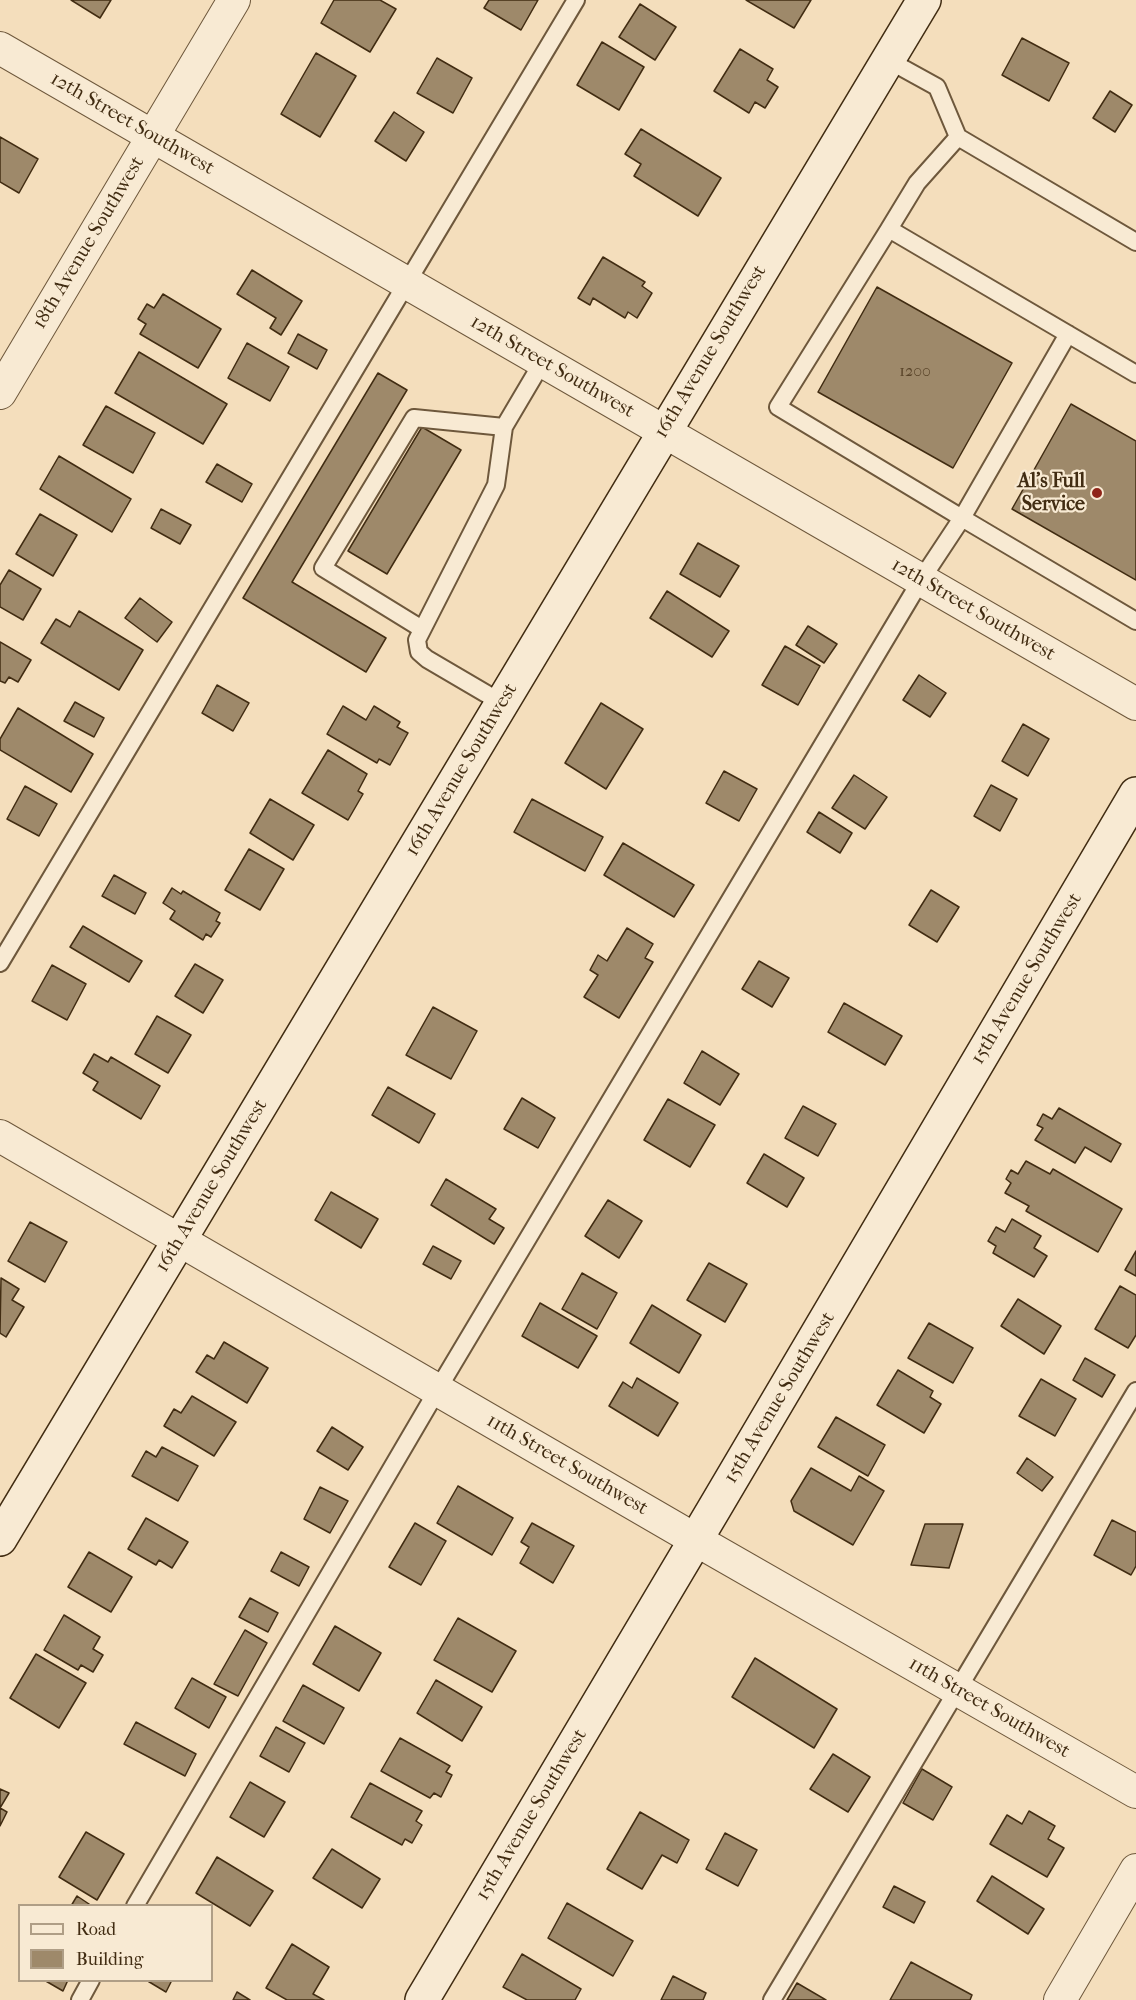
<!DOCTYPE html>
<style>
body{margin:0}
#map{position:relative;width:1136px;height:2000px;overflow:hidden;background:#f4debc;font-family:"IM FELL French Canon",serif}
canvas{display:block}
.legend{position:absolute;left:18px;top:1904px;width:195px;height:78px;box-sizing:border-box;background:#f8ead3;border:2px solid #af9e86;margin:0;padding:8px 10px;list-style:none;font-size:18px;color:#412c12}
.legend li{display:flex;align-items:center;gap:12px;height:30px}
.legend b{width:30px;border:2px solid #af9e86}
</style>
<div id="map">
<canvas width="1136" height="2000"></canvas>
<ul class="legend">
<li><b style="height:8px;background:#f8ead3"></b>Road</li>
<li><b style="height:16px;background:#9e896a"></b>Building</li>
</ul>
</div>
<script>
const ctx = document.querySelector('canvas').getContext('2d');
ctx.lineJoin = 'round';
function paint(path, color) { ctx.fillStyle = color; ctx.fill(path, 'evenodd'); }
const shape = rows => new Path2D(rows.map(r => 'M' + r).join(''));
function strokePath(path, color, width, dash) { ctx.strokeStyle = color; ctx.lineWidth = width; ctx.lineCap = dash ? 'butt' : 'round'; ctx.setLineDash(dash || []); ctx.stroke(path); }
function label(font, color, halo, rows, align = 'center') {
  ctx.font = font + ' "IM FELL French Canon",serif'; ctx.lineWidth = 4.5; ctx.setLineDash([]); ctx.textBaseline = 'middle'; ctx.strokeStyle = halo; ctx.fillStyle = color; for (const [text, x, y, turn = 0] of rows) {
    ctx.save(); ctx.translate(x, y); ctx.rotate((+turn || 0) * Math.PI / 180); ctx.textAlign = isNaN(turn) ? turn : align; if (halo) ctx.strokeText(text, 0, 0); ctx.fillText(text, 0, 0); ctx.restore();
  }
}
const building = shape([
 [71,0,111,0,100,18,71,0],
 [334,0,380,0,396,9,370,52,321,23,334,0],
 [489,0,538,0,521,30,484,8,489,0],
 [746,0,811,0,794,28,746,0],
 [640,4,676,27,655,60,619,37,640,4],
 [1022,38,1069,63,1049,101,1002,75,1022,38],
 [602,42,644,67,619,110,577,85,602,42],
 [740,49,773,69,767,80,778,87,765,108,755,102,749,113,714,91,740,49],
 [316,53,356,76,320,137,281,114,316,53],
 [437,58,472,78,453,113,417,93,437,58],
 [1110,91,1132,105,1115,132,1093,118,1110,91],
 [394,112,424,132,406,161,375,141,394,112],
 [641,129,721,178,698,216,634,176,641,164,625,154,641,129],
 [0,137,38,159,19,193,0,182,0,137],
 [603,257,645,282,642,286,652,293,637,318,628,312,625,318,593,298,590,305,578,298,603,257],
 [252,270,302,301,281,335,270,328,276,318,237,294,252,270],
 [877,287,1012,363,953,468,818,392,877,287],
 [163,294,221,329,198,368,140,334,146,324,138,319,147,304,154,308,163,294],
 [298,334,327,350,317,369,288,353,298,334],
 [247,343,289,367,270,401,228,378,247,343],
 [139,352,227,404,203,444,115,393,139,352],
 [378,373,407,390,292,582,386,638,366,672,243,598,378,373],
 [1071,404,1136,441,1136,580,1012,509,1071,404],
 [106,406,155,433,133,473,83,445,106,406],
 [422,427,461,450,387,574,348,551,422,427],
 [59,456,131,499,112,532,40,489,59,456],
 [217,464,252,484,242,502,206,482,217,464],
 [161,509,191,525,180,544,151,528,161,509],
 [40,514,77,535,53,576,16,554,40,514],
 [698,543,739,566,720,597,680,574,698,543],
 [9,570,41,589,23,620,0,607,0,585,9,570],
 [667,591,729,631,712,657,650,618,667,591],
 [140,598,172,622,157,642,125,618,140,598],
 [79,611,143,650,119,690,41,643,56,619,70,627,79,611],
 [808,626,837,644,824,663,796,645,808,626],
 [0,642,31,660,18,682,9,677,5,683,0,681,0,642],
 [785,646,820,666,798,705,762,685,785,646],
 [919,675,946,693,930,717,903,700,919,675],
 [217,685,249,703,233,731,202,713,217,685],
 [75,702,104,718,94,737,64,721,75,702],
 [601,703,643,729,606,789,565,763,601,703],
 [343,706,366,720,374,706,400,722,397,727,408,733,390,765,379,759,377,763,327,734,343,706],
 [18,708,93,754,71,792,0,750,0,739,18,708],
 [1023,724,1049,739,1028,776,1002,761,1023,724],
 [328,750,367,774,358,791,363,794,348,820,302,793,328,750],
 [724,771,757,789,739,821,706,803,724,771],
 [854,775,887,797,865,829,832,808,854,775],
 [991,785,1017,799,1000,831,974,816,991,785],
 [25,786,57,804,39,836,7,819,25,786],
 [270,799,314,825,293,860,250,833,270,799],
 [532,799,603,837,585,871,514,832,532,799],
 [819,812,852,833,840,853,807,832,819,812],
 [623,843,694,885,674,917,604,875,623,843],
 [249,849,284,869,260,910,225,890,249,849],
 [114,875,146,893,135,914,102,896,114,875],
 [172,888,181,894,183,891,220,913,216,921,220,923,211,937,206,934,203,940,170,919,175,911,163,903,172,888],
 [931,890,959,907,937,942,909,925,931,890],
 [83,926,142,961,129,982,70,947,83,926],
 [627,928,653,944,645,958,653,962,619,1018,584,997,598,975,590,970,598,955,607,961,627,928],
 [759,961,789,978,772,1007,742,989,759,961],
 [195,964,223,980,203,1013,175,996,195,964],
 [52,965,86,984,67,1020,32,1001,52,965],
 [844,1003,902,1036,885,1065,828,1032,844,1003],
 [433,1007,477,1031,451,1079,406,1055,433,1007],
 [157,1016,191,1035,168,1073,135,1054,157,1016],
 [702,1051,739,1074,720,1105,684,1083,702,1051],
 [94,1054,108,1062,111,1057,160,1086,141,1119,93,1090,98,1082,83,1073,94,1054],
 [388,1087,435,1114,419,1143,372,1115,388,1087],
 [522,1098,555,1118,538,1148,504,1129,522,1098],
 [668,1099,715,1125,690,1167,644,1140,668,1099],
 [803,1106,836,1124,818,1156,785,1138,803,1106],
 [1059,1108,1121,1144,1111,1162,1085,1147,1075,1163,1035,1140,1043,1128,1037,1125,1043,1114,1052,1119,1059,1108],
 [764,1154,804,1178,787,1207,747,1183,764,1154],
 [1026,1161,1050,1174,1053,1169,1122,1209,1098,1252,1026,1211,1029,1206,1005,1193,1011,1183,1006,1179,1011,1170,1018,1174,1026,1161],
 [446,1179,496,1209,489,1219,504,1228,494,1244,431,1205,446,1179],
 [331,1192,378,1219,361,1248,315,1220,331,1192],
 [608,1200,642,1221,619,1258,585,1236,608,1200],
 [1012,1219,1041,1236,1034,1248,1047,1256,1034,1277,993,1253,996,1246,988,1241,996,1227,1005,1232,1012,1219],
 [30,1222,67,1242,45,1282,8,1261,30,1222],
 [433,1246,461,1261,451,1279,423,1264,433,1246],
 [1136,1251,1136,1276,1125,1270,1136,1251],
 [709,1263,747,1284,725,1322,687,1300,709,1263],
 [582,1273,617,1293,597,1329,562,1309,582,1273],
 [1,1278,19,1289,12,1300,24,1307,6,1337,0,1333,1,1278],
 [1120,1286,1136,1295,1136,1335,1128,1348,1095,1329,1120,1286],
 [1018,1299,1061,1326,1044,1354,1001,1326,1018,1299],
 [540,1303,597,1336,578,1368,522,1336,540,1303],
 [652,1305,701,1335,679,1373,630,1343,652,1305],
 [929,1323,973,1348,953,1383,908,1358,929,1323],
 [224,1342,268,1368,247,1403,196,1372,207,1355,214,1359,224,1342],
 [1085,1358,1115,1375,1102,1397,1073,1380,1085,1358],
 [898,1370,933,1391,930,1397,941,1404,924,1433,877,1405,898,1370],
 [637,1378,678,1403,658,1436,609,1406,623,1382,632,1388,637,1378],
 [1041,1379,1076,1399,1055,1436,1019,1416,1041,1379],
 [192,1396,236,1422,214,1456,164,1426,174,1409,181,1413,192,1396],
 [836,1417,885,1445,868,1476,818,1447,836,1417],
 [332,1427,363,1447,348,1470,317,1451,332,1427],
 [162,1447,198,1466,178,1501,132,1476,146,1451,156,1457,162,1447],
 [1027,1458,1053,1477,1042,1491,1017,1473,1027,1458],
 [811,1468,851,1491,859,1476,884,1491,853,1545,794,1511,791,1501,811,1468],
 [458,1486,513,1518,492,1555,437,1523,458,1486],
 [320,1487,348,1501,330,1533,304,1519,320,1487],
 [146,1518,188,1542,172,1568,159,1560,156,1565,128,1549,146,1518],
 [1112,1520,1136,1532,1136,1566,1131,1575,1094,1555,1112,1520],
 [415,1523,446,1541,421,1585,389,1567,415,1523],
 [532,1523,574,1546,553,1583,520,1563,529,1547,521,1542,532,1523],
 [925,1524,963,1524,949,1568,911,1565,925,1524],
 [89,1552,132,1577,111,1612,68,1587,89,1552],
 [281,1552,309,1567,299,1586,271,1571,281,1552],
 [250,1598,278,1613,268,1632,239,1617,250,1598],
 [64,1615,100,1637,93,1649,103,1655,93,1672,81,1665,78,1670,44,1650,64,1615],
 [458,1618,516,1651,492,1692,434,1660,458,1618],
 [335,1626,381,1653,359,1691,313,1664,335,1626],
 [245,1630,267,1643,238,1696,214,1684,245,1630],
 [36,1654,86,1683,59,1728,10,1698,36,1654],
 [755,1658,837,1709,814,1748,732,1697,755,1658],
 [192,1678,226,1697,209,1728,175,1708,192,1678],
 [436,1680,482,1707,462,1741,417,1713,436,1680],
 [303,1685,344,1708,324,1744,283,1721,303,1685],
 [136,1722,196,1754,185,1776,124,1744,136,1722],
 [276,1727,305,1743,289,1772,260,1756,276,1727],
 [400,1738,450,1766,446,1772,452,1775,441,1797,434,1793,430,1798,381,1771,400,1738],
 [833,1754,870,1777,848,1812,810,1789,833,1754],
 [922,1769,952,1787,933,1820,903,1803,922,1769],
 [250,1782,285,1802,264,1837,230,1817,250,1782],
 [370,1783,422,1811,416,1821,422,1825,412,1843,405,1839,402,1845,351,1817,370,1783],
 [0,1789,9,1793,0,1808,7,1812,0,1826,0,1789],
 [1029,1811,1055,1826,1048,1839,1064,1848,1047,1877,990,1844,1007,1815,1022,1824,1029,1811],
 [640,1812,689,1840,677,1863,662,1855,642,1889,607,1869,640,1812],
 [86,1832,124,1854,97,1900,59,1877,86,1832],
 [725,1833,757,1850,738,1886,706,1869,725,1833],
 [332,1849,380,1879,362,1908,313,1878,332,1849],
 [217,1857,273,1891,250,1926,196,1893,217,1857],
 [992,1876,1044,1909,1028,1934,977,1901,992,1876],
 [894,1886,925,1902,914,1923,883,1907,894,1886],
 [77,1896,92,1906,71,1906,77,1896],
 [567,1903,633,1941,613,1976,548,1938,567,1903],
 [292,1944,329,1967,313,1994,324,2000,287,2000,266,1988,292,1944],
 [522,1954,581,1989,575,2000,527,2000,503,1987,522,1954],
 [911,1962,972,1995,970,2000,890,2000,911,1962],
 [673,1976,706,1993,703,2000,661,2000,673,1976],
 [44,1980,68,1980,63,1991,44,1980],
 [146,1980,172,1980,166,1992,146,1980],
 [797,1983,826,2000,787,2000,797,1983],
 [237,1992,250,2000,233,2000,237,1992]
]);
const service = shape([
 [888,60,937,87,958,137,1136,242],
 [958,137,917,183,889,229,1136,374],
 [889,229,778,407,962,518,1068,334],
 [422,629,323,568,414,418,504,427],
 [502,703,427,659,419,652,417,640,496,485,504,427,543,361],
 [0,963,576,0],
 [135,1906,438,1389,921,580,962,518,1136,621],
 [80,2000,91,1980],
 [772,2000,1136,1391]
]);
const minor = shape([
 [0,48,1136,704],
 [0,393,234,0],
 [0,1136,696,1540,1136,1792],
 [1060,2000,1136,1870]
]);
const secondary = shape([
 [0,1539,924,0],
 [422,2000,714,1509,1136,794]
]);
const markers = [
 [1097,493,6,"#8f2418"]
];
const numberNames = [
 ["1200",915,372]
];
const streetNames = [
 ["12th Street Southwest",132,124,30],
 ["18th Avenue Southwest",89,243,-59],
 ["16th Avenue Southwest",711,352,-59],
 ["12th Street Southwest",552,367,30],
 ["12th Street Southwest",973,610,30],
 ["16th Avenue Southwest",462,770,-59],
 ["15th Avenue Southwest",1027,979,-59],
 ["16th Avenue Southwest",212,1186,-59],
 ["15th Avenue Southwest",780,1398,-59],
 ["11th Street Southwest",567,1465,30],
 ["11th Street Southwest",989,1708,30],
 ["15th Avenue Southwest",532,1815,-59]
];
const poiNames = [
 ["Al's Full",1085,482],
 ["Service",1085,505]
];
paint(building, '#9e896a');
strokePath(building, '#412c12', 1.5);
strokePath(service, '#6e583c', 20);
strokePath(minor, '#6e583c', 34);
strokePath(secondary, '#412c12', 36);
strokePath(service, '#f8ead3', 16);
strokePath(minor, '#f8ead3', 32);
strokePath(secondary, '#f8ead3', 33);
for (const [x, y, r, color] of markers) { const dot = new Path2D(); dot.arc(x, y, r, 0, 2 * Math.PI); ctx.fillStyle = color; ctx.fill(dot); strokePath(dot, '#f8ead3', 2); }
label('16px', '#584328', null, numberNames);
label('20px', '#412c12', '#f8ead3', streetNames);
label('bold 20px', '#412c12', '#f8ead3', poiNames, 'right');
</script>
